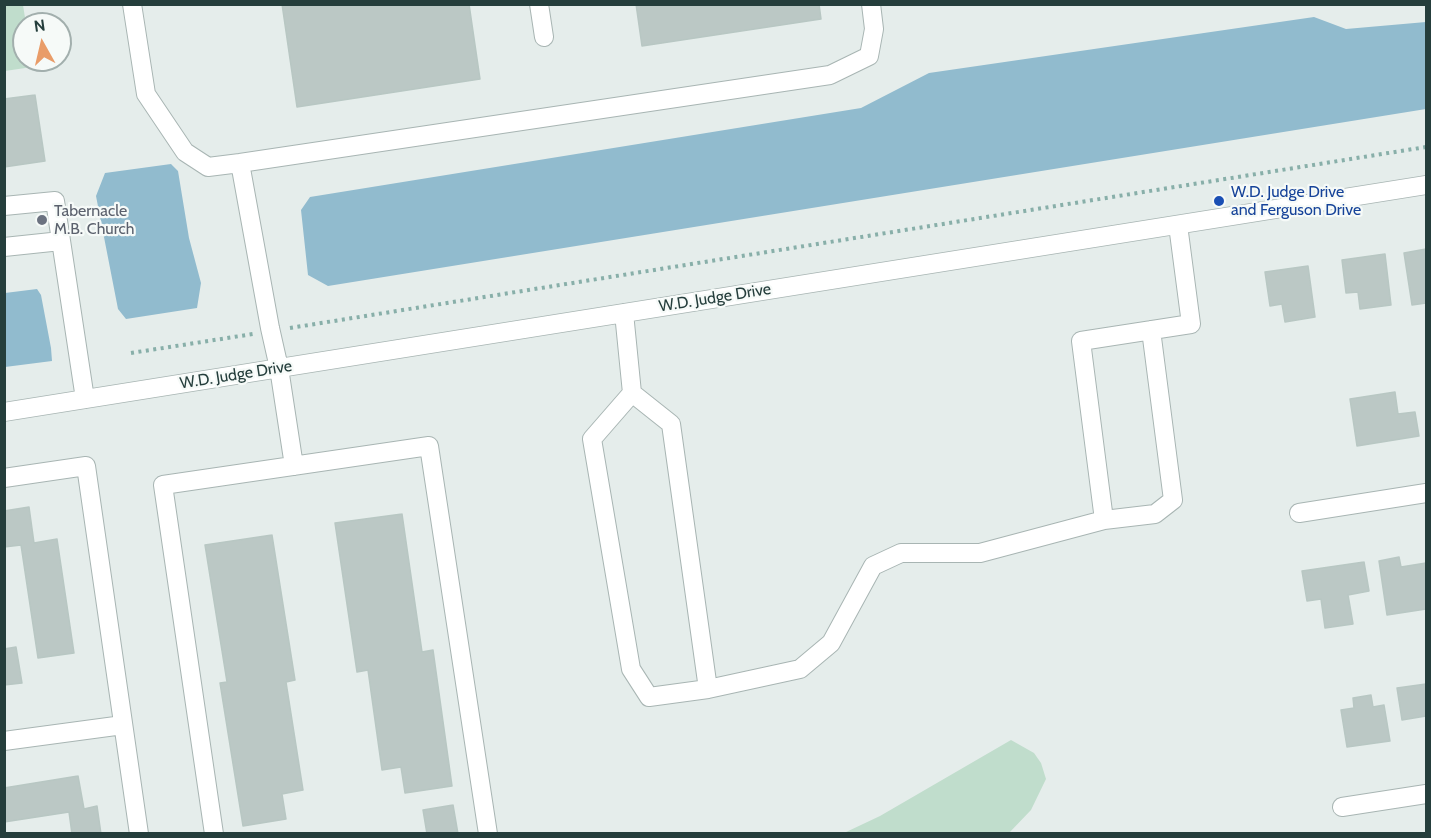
<!DOCTYPE html>
<style>
body{margin:0}
#map{position:relative;width:1431px;height:838px;overflow:hidden;background:#e5edeb;font-family:Cabin,sans-serif}
canvas{display:block}
.frame{position:absolute;inset:0;border:6px solid #253e3c;pointer-events:none}
.north{position:absolute;left:12px;top:12px;width:60px;height:60px;box-sizing:border-box;background:#f6faf8;border:2px solid #a2afad;border-radius:50%;rotate:352deg;font-size:16px;font-weight:700;line-height:24px;text-align:center;color:#253e3c}
.north::after{content:'';display:block;margin:auto;width:21px;height:27px;background:#e99c68;clip-path:polygon(50% 0,100% 100%,50% 72%,0 100%)}
</style>
<div id="map">
<canvas width="1431" height="838"></canvas>
<div class="frame"></div>
<div class="north">N</div>
</div>
<script>
const ctx = document.querySelector('canvas').getContext('2d');
ctx.lineJoin = 'round';
function paint(path, color) { ctx.fillStyle = color; ctx.fill(path, 'evenodd'); }
const shape = rows => new Path2D(rows.map(r => 'M' + r).join(''));
function strokePath(path, color, width, dash) { ctx.strokeStyle = color; ctx.lineWidth = width; ctx.lineCap = dash ? 'butt' : 'round'; ctx.setLineDash(dash || []); ctx.stroke(path); }
function label(font, color, halo, rows, align = 'center') {
  ctx.font = font + ' Cabin,sans-serif'; ctx.lineWidth = 4.5; ctx.setLineDash([]); ctx.textBaseline = 'middle'; ctx.strokeStyle = halo; ctx.fillStyle = color; for (const [text, x, y, turn = 0] of rows) {
    ctx.save(); ctx.translate(x, y); ctx.rotate((+turn || 0) * Math.PI / 180); ctx.textAlign = isNaN(turn) ? turn : align; if (halo) ctx.strokeText(text, 0, 0); ctx.fillText(text, 0, 0); ctx.restore();
  }
}
const green = shape([
 [4,5,23,5,26,24,24,24,24,60,31,60,32,67,5,71],
 [1011,740,1034,753,1041,763,1046,779,1031,810,1009,833,844,833,880,816]
]);
const water = shape([
 [1314,17,1346,29,1426,22,1426,109,328,286,308,275,301,210,310,197,861,108,929,73],
 [171,164,178,171,189,238,201,283,197,308,126,319,118,309,96,196,105,173],
 [37,289,41,295,51,348,52,361,5,367,5,293]
]);
const building = shape([
 [282,4,469,4,480,79,297,107,282,4],
 [636,4,819,4,821,19,642,46,636,4],
 [35,95,45,161,4,167,4,99,35,95],
 [1426,249,1426,303,1412,305,1404,253,1426,249],
 [1385,254,1391,305,1360,309,1358,292,1346,293,1342,260,1385,254],
 [1308,266,1315,317,1285,322,1282,304,1270,306,1265,272,1308,266],
 [1395,392,1398,414,1415,412,1419,436,1357,446,1350,399,1395,392],
 [29,507,34,543,57,539,74,653,38,658,21,545,4,547,4,511,29,507],
 [402,514,422,652,433,650,452,786,405,793,401,767,382,770,368,670,357,672,335,523,402,514],
 [272,535,295,680,286,682,303,790,282,794,286,819,243,826,220,683,227,682,205,545,272,535],
 [1399,557,1401,567,1426,563,1426,609,1387,615,1379,561,1399,557],
 [1364,562,1369,591,1348,595,1353,624,1325,628,1321,599,1307,601,1302,571,1364,562],
 [16,647,22,683,4,685,4,649,16,647],
 [1426,684,1426,716,1402,720,1397,688,1426,684],
 [1371,695,1373,707,1384,705,1390,741,1347,747,1341,710,1354,708,1353,698,1371,695],
 [78,776,84,809,97,806,101,834,72,834,69,812,4,822,4,788,78,776],
 [453,805,458,834,427,834,423,810,453,805]
]);
const path = shape([
 [290,328,1426,147],
 [131,353,253,334]
]);
const minor = shape([
 [132,4,146,94,185,152,208,167,240,163],
 [539,4,544,37],
 [4,206,55,201,85,399],
 [4,247,61,241],
 [624,313,632,393,592,439,631,669,649,697,708,689,800,669,831,643,873,566,901,553,980,553,1104,520],
 [1151,330,1173,500,1155,514,1104,520,1081,341,1191,324,1178,225],
 [632,393,671,424,708,689],
 [4,412,1426,185],
 [294,466,279,368,270,328,240,163,830,75,869,56,874,29,871,4],
 [4,478,86,466,139,834],
 [1299,513,1426,493],
 [4,741,123,725],
 [1342,807,1426,794],
 [214,834,163,485,429,446,488,834]
]);
const markers = [
 [1219,201,6,"#1a4fb4"],
 [42,220,6,"#6b7280"]
];
const transitNames = [
 ["W.D. Judge Drive",1231,192],
 ["and Ferguson Drive",1231,210]
];
const worshipNames = [
 ["Tabernacle",54,211],
 ["M.B. Church",54,229]
];
const streetNames = [
 ["W.D. Judge Drive",715,298,-9],
 ["W.D. Judge Drive",236,375,-9]
];
paint(green, '#c0ddcc');
paint(water, '#91bbce');
paint(building, '#bbc8c5');
strokePath(building, '#b8c7c3', 1.5);
strokePath(minor, '#a8b5b3', 20);
strokePath(path, '#88afa9', 4, [3, 4.5]);
strokePath(minor, '#fff', 18);
for (const [x, y, r, color] of markers) { const dot = new Path2D(); dot.arc(x, y, r, 0, 2 * Math.PI); ctx.fillStyle = color; ctx.fill(dot); strokePath(dot, '#f6faf8', 2); }
label('16px', '#164399', '#f6faf8', transitNames, 'left');
label('16px', '#5b616d', '#f6faf8', worshipNames, 'left');
label('16px', '#253e3c', '#f6faf8', streetNames);
</script>
